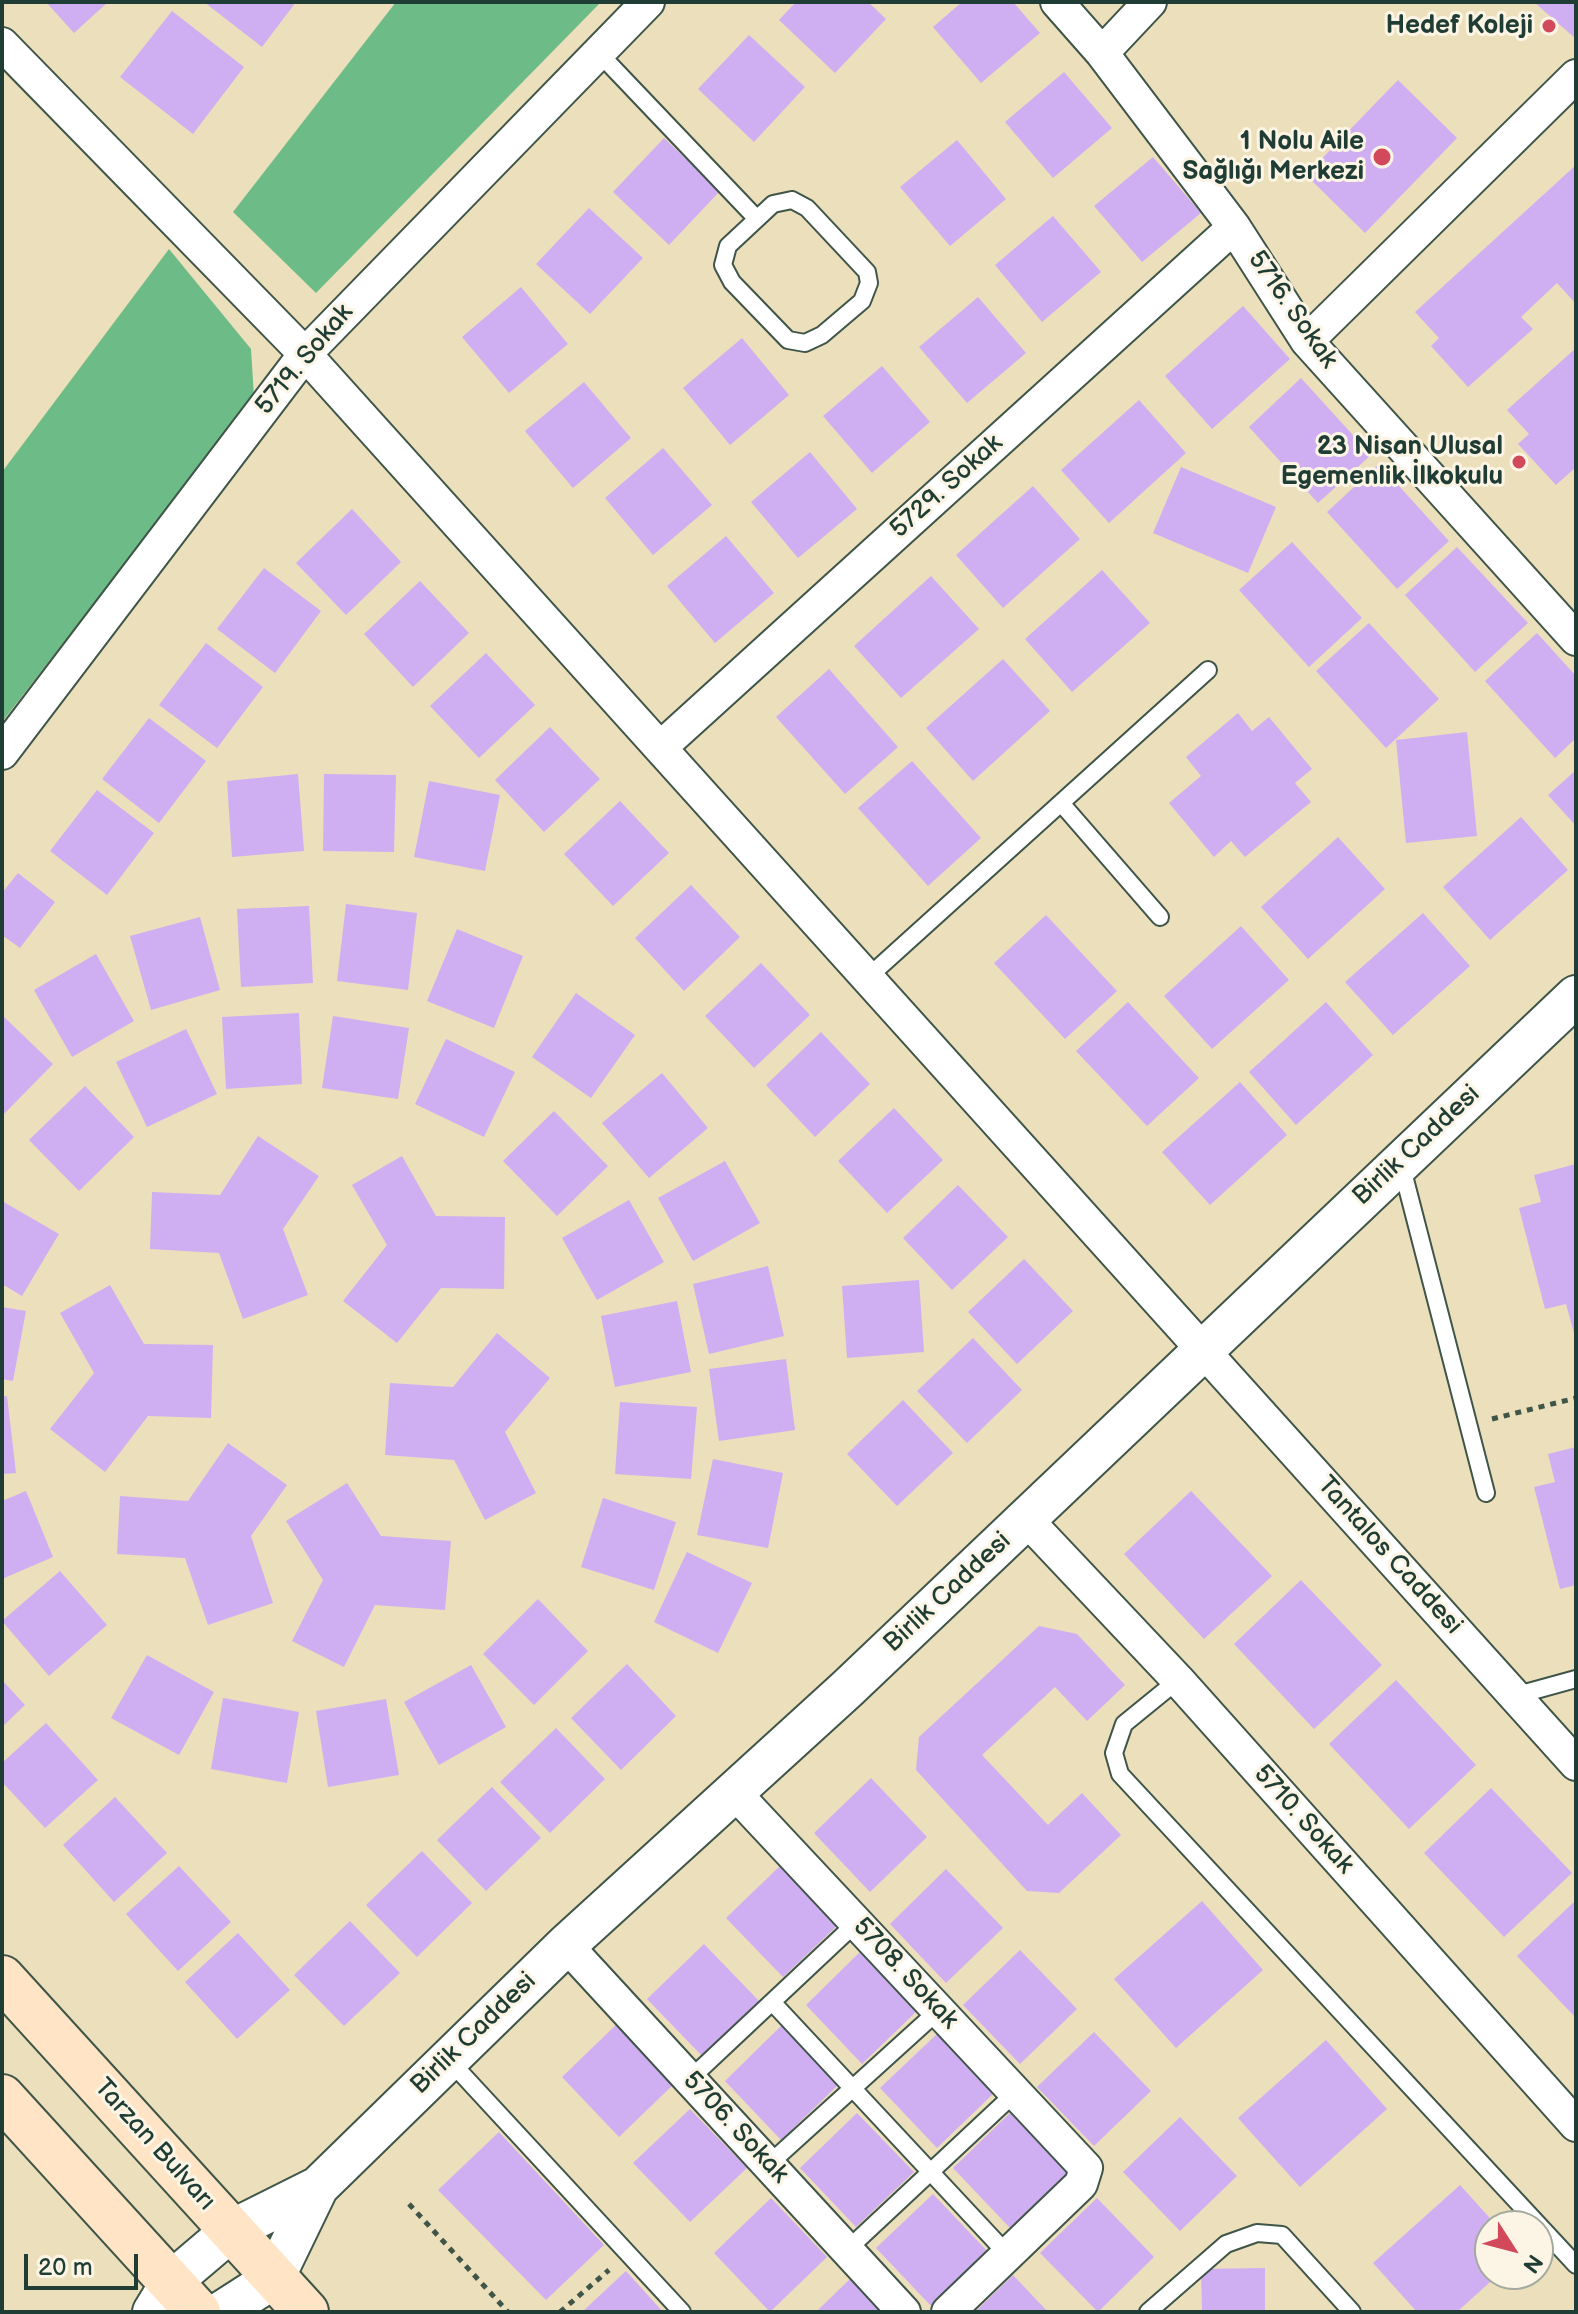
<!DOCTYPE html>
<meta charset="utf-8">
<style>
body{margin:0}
#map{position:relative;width:1578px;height:2314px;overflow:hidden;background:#ecdfbc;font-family:"Balsamiq Sans",sans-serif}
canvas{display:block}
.frame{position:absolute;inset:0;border:4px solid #1f3d34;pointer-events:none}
.north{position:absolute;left:1474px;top:2210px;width:80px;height:80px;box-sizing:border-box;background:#fcf5e5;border:2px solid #a4ab9e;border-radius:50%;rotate:126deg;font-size:22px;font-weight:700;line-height:32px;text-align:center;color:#1f3d34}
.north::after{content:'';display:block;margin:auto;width:28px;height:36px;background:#d1495b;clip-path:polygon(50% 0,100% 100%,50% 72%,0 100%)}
.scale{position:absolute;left:24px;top:2254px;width:114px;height:36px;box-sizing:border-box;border:4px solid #1f3d34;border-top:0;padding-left:10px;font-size:24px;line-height:28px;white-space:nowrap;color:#1f3d34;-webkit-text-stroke:6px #fcf5e5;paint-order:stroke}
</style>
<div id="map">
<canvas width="1578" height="2314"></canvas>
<div class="frame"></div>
<div class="north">N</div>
<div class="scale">20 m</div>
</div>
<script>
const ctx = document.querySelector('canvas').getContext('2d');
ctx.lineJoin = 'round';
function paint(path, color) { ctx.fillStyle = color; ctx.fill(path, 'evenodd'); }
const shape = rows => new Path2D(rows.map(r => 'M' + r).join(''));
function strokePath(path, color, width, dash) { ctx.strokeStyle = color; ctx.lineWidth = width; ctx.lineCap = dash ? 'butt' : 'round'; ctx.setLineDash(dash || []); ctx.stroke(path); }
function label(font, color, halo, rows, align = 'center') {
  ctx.font = font + ' "Balsamiq Sans",sans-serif'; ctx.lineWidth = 6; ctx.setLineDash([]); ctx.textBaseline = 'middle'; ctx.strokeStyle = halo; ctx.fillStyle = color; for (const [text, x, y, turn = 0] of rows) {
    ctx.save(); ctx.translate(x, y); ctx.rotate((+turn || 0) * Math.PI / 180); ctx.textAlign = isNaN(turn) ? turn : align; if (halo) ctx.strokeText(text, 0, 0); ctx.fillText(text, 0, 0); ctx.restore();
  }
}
const forest = shape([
 [396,2,601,2,316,293,233,212],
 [169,249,251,349,254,397,2,722,2,472]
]);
const building = shape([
 [46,2,108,2,74,33],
 [204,2,296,2,262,47],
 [796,2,868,2,886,19,835,73,779,20],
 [962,2,1013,2,1040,33,981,83,933,27],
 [1534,2,1576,2,1576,39],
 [172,11,244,67,193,134,120,77],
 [749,35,805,87,754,142,698,89],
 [1064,72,1112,128,1053,178,1005,122],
 [1398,80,1457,138,1365,233,1306,175],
 [664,138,720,191,669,245,613,192],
 [957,140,1006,199,950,246,900,187],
 [1153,157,1201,213,1142,262,1094,206],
 [1576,165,1576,304,1557,283,1521,317,1533,329,1468,387,1431,346,1439,338,1415,312],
 [589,208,643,258,590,314,536,264],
 [1053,216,1101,272,1042,322,995,265],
 [521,287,568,344,509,393,462,337],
 [978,297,1026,353,967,403,919,347],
 [1243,306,1290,359,1212,429,1165,376],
 [742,338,789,395,730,445,683,388],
 [1576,348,1576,467,1556,485,1518,444,1529,434,1507,410],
 [882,366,930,422,872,473,823,416],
 [1301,378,1371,455,1318,503,1249,427],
 [584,382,631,438,573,488,525,431],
 [1139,400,1186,453,1109,523,1061,470],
 [663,448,712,505,653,555,605,498],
 [810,452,857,509,798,558,751,502],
 [1379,464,1449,541,1397,589,1327,512],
 [1181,467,1276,507,1248,573,1153,533],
 [1033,486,1080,539,1003,608,956,555],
 [352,509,401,562,346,615,296,563],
 [726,536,774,593,715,643,667,586],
 [1292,542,1362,618,1309,667,1239,590],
 [1457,547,1528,623,1475,672,1405,595],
 [264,568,321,611,275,673,217,629],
 [1102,570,1150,623,1072,692,1025,639],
 [931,576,979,629,901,698,854,646],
 [420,581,469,633,413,687,364,634],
 [1369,623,1439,699,1386,748,1316,671],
 [1537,633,1576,676,1576,738,1555,758,1485,681],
 [206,643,263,687,217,748,159,705],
 [486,653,535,705,479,758,430,706],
 [1003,659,1050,711,973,781,926,728],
 [829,669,898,747,845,794,776,717],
 [1238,713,1252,731,1269,717,1312,769,1295,783,1311,802,1245,857,1231,841,1214,857,1169,803,1201,776,1186,757],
 [149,718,206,761,159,823,102,779],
 [550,727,600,779,544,832,495,780],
 [1467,732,1477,836,1406,843,1396,740],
 [912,761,981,838,928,886,858,808],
 [1576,770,1576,826,1548,795],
 [298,774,304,851,232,857,227,781],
 [324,774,396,775,394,852,323,851],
 [429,781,500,795,485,871,414,857],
 [97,790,154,833,107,895,50,851],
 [620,801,669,853,613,906,564,854],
 [1521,817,1568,870,1490,940,1443,887],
 [1338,837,1385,889,1308,959,1261,907],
 [18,873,55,902,20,948,2,935,2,893],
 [691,885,740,937,684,991,635,938],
 [346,904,417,913,408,990,337,981],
 [309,906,313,983,241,987,237,909],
 [1423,913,1470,966,1393,1035,1345,982],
 [1046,915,1117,991,1065,1039,994,963],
 [200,917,220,990,151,1010,130,936],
 [1241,926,1289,980,1212,1049,1164,996],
 [457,929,523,956,494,1028,427,1001],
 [96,954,134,1021,72,1057,34,990],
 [761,963,810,1015,754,1068,705,1016],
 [576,993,635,1035,591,1098,532,1057],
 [1128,1002,1199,1078,1147,1126,1076,1051],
 [1326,1002,1373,1055,1296,1125,1249,1072],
 [299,1013,302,1084,226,1089,222,1017],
 [2,1015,53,1064,2,1116],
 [333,1016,409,1028,398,1099,322,1088],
 [186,1029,217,1094,147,1127,116,1062],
 [821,1032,870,1084,815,1137,766,1085],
 [446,1039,515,1072,484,1137,415,1104],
 [662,1073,708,1128,649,1178,602,1123],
 [1240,1082,1287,1135,1210,1205,1162,1152],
 [85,1086,134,1137,79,1191,29,1140],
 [894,1108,943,1160,887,1213,838,1161],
 [554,1111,608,1166,557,1216,503,1161],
 [258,1136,319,1176,283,1229,308,1295,243,1319,219,1253,150,1249,152,1192,220,1195],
 [402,1156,436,1216,505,1217,504,1289,441,1288,397,1343,343,1301,387,1245,352,1185],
 [725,1161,760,1223,693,1261,658,1198],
 [1576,1164,1576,1336,1575,1337,1566,1304,1545,1309,1519,1208,1541,1202,1534,1175],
 [958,1185,1008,1237,952,1290,903,1238],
 [629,1200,664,1262,597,1300,562,1238],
 [2,1201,59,1234,22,1296,2,1284],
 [1024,1259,1073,1311,1017,1364,968,1312],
 [768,1266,784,1336,709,1354,693,1284],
 [919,1280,924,1352,847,1358,842,1286],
 [110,1285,144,1344,213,1345,211,1418,148,1416,105,1472,50,1429,94,1373,60,1313],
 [677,1301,691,1372,615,1387,601,1316],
 [2,1307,26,1311,13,1381,2,1379],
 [497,1333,550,1378,505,1432,536,1493,485,1520,454,1460,385,1455,390,1383,453,1387],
 [973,1338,1022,1390,967,1443,917,1391],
 [786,1359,795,1430,719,1441,709,1369],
 [7,1396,16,1473,2,1474,2,1397],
 [903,1400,953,1453,897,1506,847,1454],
 [620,1402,697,1407,691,1479,615,1474],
 [228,1443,287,1485,251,1536,273,1603,208,1625,185,1558,117,1554,120,1496,188,1501],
 [1576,1447,1576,1585,1560,1589,1534,1487,1555,1482,1548,1454],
 [713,1459,783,1473,768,1548,697,1535],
 [347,1483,381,1536,451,1541,445,1610,375,1605,344,1667,292,1641,323,1580,286,1521],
 [26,1491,53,1557,2,1579,2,1501],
 [1191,1491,1272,1576,1204,1639,1124,1554],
 [603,1498,676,1522,654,1590,581,1567],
 [687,1552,752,1583,718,1653,654,1622],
 [60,1571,107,1625,49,1676,2,1621],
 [1301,1580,1382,1665,1314,1729,1234,1644],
 [538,1599,588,1651,534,1705,483,1654],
 [1039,1626,1077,1634,1125,1685,1087,1721,1055,1687,982,1755,1048,1825,1082,1793,1121,1835,1059,1893,1027,1891,916,1770,919,1737],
 [147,1655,214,1692,179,1755,111,1718],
 [627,1664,676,1716,621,1770,571,1718],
 [471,1665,506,1727,439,1765,404,1702],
 [2,1680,25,1705,2,1727],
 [1396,1680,1476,1765,1409,1829,1329,1744],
 [223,1698,299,1712,287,1783,211,1769],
 [386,1699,399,1775,328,1787,316,1711],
 [46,1723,98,1780,45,1828,2,1782,2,1763],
 [556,1728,605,1779,550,1833,500,1782],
 [871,1778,927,1837,870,1892,814,1833],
 [492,1787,541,1838,486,1891,437,1840],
 [1491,1788,1572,1873,1504,1937,1424,1853],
 [115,1797,167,1853,114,1902,63,1845],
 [422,1851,472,1903,417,1957,366,1905],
 [783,1863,840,1923,783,1977,726,1918],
 [179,1866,231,1922,178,1971,126,1914],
 [946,1869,1003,1928,946,1983,890,1924],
 [1576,1900,1576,2018,1517,1956],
 [1202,1901,1263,1970,1176,2048,1114,1979],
 [350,1921,400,1973,344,2026,294,1975],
 [238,1933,290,1990,237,2039,185,1982],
 [704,1944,761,2003,704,2058,647,1999],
 [862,1950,919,2009,862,2064,806,2005],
 [1020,1950,1077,2009,1020,2064,963,2005],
 [619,2022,676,2082,619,2137,562,2077],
 [782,2025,838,2085,781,2140,725,2081],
 [1094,2032,1151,2091,1094,2146,1037,2087],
 [937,2034,994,2093,937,2148,880,2088],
 [1326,2040,1387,2109,1300,2187,1238,2118],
 [690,2109,747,2168,690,2222,633,2163],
 [857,2113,914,2172,856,2227,800,2168],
 [1010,2113,1067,2173,1010,2228,953,2168],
 [1180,2117,1237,2176,1180,2231,1123,2172],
 [499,2132,604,2245,546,2300,438,2190],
 [1460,2185,1497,2226,1490,2226,1490,2274,1499,2274,1457,2312,1417,2312,1373,2263],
 [933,2194,989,2253,932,2307,876,2248],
 [771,2198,827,2257,770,2312,714,2253],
 [1097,2198,1154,2257,1098,2312,1040,2253],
 [1265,2268,1265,2312,1202,2312,1201,2269],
 [626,2271,663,2312,582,2312],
 [1013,2275,1048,2312,975,2312],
 [850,2279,882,2312,816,2312]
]);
const path = shape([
 [1492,1419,1576,1398],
 [409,2204,508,2312],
 [560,2312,609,2270]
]);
const service = shape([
 [598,52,757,219],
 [792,200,807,208,867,272,869,283,862,301,822,335,805,343,788,340,732,282,723,265,728,246,773,204,792,200],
 [1061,803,1160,917],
 [866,979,1208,670],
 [1401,1164,1486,1493],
 [1178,1680,1124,1724,1114,1753,1120,1774,1576,2265],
 [1514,1696,1576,1679],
 [773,2003,1009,2256],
 [449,2060,682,2312],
 [690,2079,856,1923],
 [768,2165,939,2010],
 [847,2250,1016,2092],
 [1148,2312,1226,2244,1257,2233,1282,2235,1352,2312]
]);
const minor = shape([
 [1057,2,1102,53,1234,227,1307,341,1576,639],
 [2,44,305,354,1576,1764],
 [1102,53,1150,2],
 [1307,341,1576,76],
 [660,748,1234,227],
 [2,753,305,354,648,2],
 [1026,1519,1178,1680,1576,2125],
 [734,1792,1086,2168,1081,2184,948,2312],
 [566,1945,904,2312]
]);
const tertiary = shape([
 [153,2312,172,2281,232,2230,318,2187,566,1945,847,1689,1576,996],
 [221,2312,274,2278,318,2187]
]);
const secondary = shape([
 [2,1978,306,2312],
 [2,2097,198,2312]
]);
const markers = [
 [1549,26,8,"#d1495b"],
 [1382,157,10,"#d1495b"],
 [1519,462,8,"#d1495b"]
];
const poiNames = [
 ["Hedef Koleji",1533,26],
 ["1 Nolu Aile",1364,142],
 ["Sağlığı Merkezi",1364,172],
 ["23 Nisan Ulusal",1503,447],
 ["Egemenlik İlkokulu",1503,477]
];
const streetNames = [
 ["5716. Sokak",1292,310,55],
 ["5719. Sokak",305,360,-50],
 ["5729. Sokak",947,487,-42],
 ["Birlik Caddesi",1417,1146,-43],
 ["Tantalos Caddesi",1389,1556,48],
 ["Birlik Caddesi",948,1593,-43],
 ["5710. Sokak",1303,1820,48],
 ["5708. Sokak",905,1974,47],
 ["Birlik Caddesi",474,2034,-44],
 ["5706. Sokak",735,2128,47],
 ["Tarzan Bulvarı",154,2145,48]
];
paint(forest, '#6dbc87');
paint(building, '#d0aef2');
strokePath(service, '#3e5548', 20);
strokePath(minor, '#3e5548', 36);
strokePath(tertiary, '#3e5548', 44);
strokePath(secondary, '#3e5548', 48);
strokePath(path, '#3e5548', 5, [6, 6]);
strokePath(service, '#fff', 16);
strokePath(minor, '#fff', 32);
strokePath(tertiary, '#fff', 40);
strokePath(secondary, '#ffe4c6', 44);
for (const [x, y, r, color] of markers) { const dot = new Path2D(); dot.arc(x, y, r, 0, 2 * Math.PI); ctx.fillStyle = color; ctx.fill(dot); strokePath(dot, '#fcf5e5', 3); }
label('bold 26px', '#1f3d34', '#fcf5e5', poiNames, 'right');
label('26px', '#1f3d34', '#fcf5e5', streetNames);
</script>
